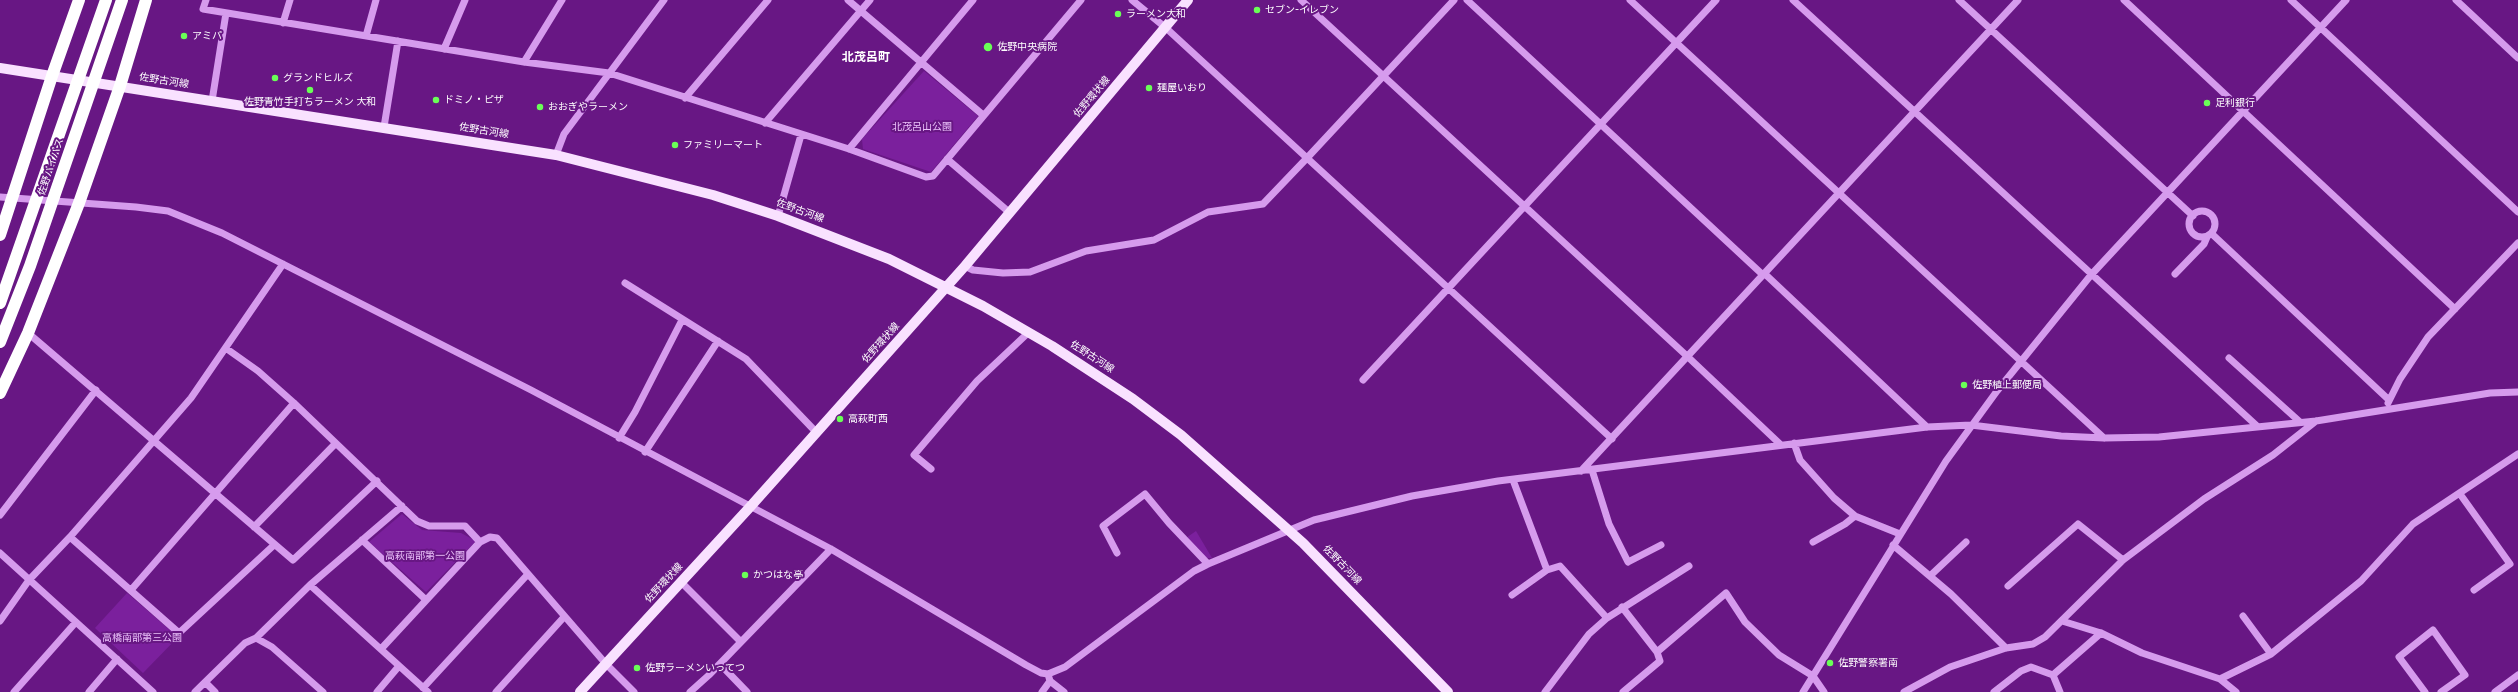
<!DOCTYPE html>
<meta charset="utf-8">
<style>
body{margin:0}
canvas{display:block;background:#681784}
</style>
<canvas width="2518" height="692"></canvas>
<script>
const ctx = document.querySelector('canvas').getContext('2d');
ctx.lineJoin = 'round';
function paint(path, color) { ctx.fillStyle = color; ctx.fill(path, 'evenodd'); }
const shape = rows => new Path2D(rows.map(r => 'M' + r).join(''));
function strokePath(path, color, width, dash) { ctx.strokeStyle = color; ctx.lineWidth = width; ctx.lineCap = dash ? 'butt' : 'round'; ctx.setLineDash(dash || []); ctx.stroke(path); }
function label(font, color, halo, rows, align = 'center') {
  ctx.font = font + ' "Fira Sans","Noto Sans JP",sans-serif'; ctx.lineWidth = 4; ctx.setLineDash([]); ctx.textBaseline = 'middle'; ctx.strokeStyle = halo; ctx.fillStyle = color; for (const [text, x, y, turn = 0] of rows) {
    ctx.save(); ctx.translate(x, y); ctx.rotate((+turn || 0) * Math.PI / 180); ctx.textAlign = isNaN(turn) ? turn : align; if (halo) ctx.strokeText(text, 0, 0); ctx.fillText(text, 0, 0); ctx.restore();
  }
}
const green = shape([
 [924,71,978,116,931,172,863,149,862,139],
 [402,514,422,530,461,533,476,541,426,592,369,542],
 [1196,531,1212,558,1205,558,1186,538],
 [127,593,178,637,143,673,95,628]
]);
const minor = shape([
 [206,0,203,9,524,62,609,73,849,149,926,177,933,176,1081,0],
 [848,0,983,115],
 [1132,0,1166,28,1307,158,1454,0],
 [1301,0,1688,357,1781,445],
 [1467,0,1763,275],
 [1630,0,2104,438],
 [1793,0,2257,426],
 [1959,0,2193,216],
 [2124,0,2455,309],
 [2291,0,2518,212],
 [2456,0,2518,58],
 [283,23,290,0],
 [366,36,376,0],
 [444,49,465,0],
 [524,62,562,0],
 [685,98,768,0],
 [212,101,226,13],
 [765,123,870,0],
 [384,127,398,41],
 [849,149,973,0],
 [556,155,564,134,664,0],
 [947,159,1010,213],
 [0,197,136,207,168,211,222,233,531,390,831,549,1026,665,1041,673,1048,674,1065,667,1194,571,1208,564,1314,520,1412,496,1498,481,1927,427,1971,425,2061,436,2104,438,2159,437,2316,421,2490,393,2518,392],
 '2189 224a13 13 0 1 1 26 0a13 13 0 1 1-26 0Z',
 [778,216,801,135],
 [2212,234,2389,400],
 [965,266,973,270,1003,273,1030,272,1086,251,1154,240,1208,212,1263,204,1307,158,1612,439],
 [1765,274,1927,427],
 [2175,274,2204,244,2207,237],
 [625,283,746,359,817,433],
 [28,333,293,560,377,481],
 [227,349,258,371,294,403,417,521,429,526,465,526,480,542],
 [2229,358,2300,422],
 [1363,380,1716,0],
 [2388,403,2400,379,2428,337,2518,243],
 [619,438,635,412,682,320],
 [1794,443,1800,460,1834,498,1855,516,1900,534],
 [645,452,718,341],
 [931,469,914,455,977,381,1029,332],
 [1592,470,1609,524,1628,562,1661,545],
 [1581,471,2018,0],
 [1513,480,1547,570],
 [2460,494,2510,564,2474,590],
 [0,515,96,390],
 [254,527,335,444],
 [70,537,179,633,274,545],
 [362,540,425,599],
 [1813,542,1845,524,1855,516],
 [1893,545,1951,594,2006,648],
 [0,553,153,692],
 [1117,553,1103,526,1145,494,1169,523,1208,564],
 [1931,575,1966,542],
 [681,582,741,642],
 [310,585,428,692],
 [2008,586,2078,524,2123,560],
 [131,590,294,403],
 [1512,595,1547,570,1560,566,1607,618],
 [1622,607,1657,652,1660,661,1623,692],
 [2243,616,2271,654],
 [0,621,29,580,70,537,191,398,283,264],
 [2062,621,2101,633,2142,653,2220,679,2236,692],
 [256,638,310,585,402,506],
 [381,649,480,542,490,537,497,538,606,664,634,692],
 [1657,652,1726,593,1745,622,1779,655,1813,676,1824,692],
 [720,664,747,692],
 [1048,674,1050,681,1064,692],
 [2220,679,2271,654,2361,581,2413,524,2518,454],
 [206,683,215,692],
 [423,688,528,574],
 [14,692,76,622],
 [89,692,117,659],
 [195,692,245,643,256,638,272,647,323,692],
 [377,692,399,666],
 [496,692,564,617],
 [690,692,709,675,831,549],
 [1042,692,1050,681],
 [1545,692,1589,634,1607,618,1689,566],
 [1803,692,1946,461,1997,391,2091,275,2346,0],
 [1904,692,1950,667,2006,648,2033,644,2045,637,2123,560,2204,499,2273,455,2316,421],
 [1994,692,2021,671,2031,667,2053,675],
 [2060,692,2053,675,2101,633],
 [2425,692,2399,657,2433,630,2465,675,2441,692],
 [2495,692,2518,675]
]);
const major = shape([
 [0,68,556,155,713,195,778,216,889,259,983,306,1052,346,1133,399,1181,435,1303,543,1448,692],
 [580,692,750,507,965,266,1188,0]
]);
const highway = shape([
 [0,235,52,76,79,0],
 [0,393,28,333,79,203,120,86,146,0]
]);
const highwayBridge = shape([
 [0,303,106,0],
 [0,342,30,266,122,0]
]);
const markers = [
 [1257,10,4,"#6aff57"],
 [1118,14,4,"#6aff57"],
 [184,36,4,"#6aff57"],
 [988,47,5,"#6aff57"],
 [275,78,4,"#6aff57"],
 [1149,88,4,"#6aff57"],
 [310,90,4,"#6aff57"],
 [436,100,4,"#6aff57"],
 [2207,103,4,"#6aff57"],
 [540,107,4,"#6aff57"],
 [675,145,4,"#6aff57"],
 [1964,385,4,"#6aff57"],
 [840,419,4,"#6aff57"],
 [745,575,4,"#6aff57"],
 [1830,663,4,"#6aff57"],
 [637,668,4,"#6aff57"]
];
const poiNames = [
 ["セブン-イレブン",1265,10],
 ["ラーメン大和",1126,14],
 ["アミパ",192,36],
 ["佐野中央病院",997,47],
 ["グランドヒルズ",283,78],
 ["麺屋いおり",1157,88],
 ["ドミノ・ピザ",444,100],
 ["佐野青竹手打ちラーメン 大和",310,102,"center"],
 ["足利銀行",2215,103],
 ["おおぎやラーメン",548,107],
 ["ファミリーマート",683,145],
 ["佐野植上郵便局",1972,385],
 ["高萩町西",848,419],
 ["かつはな亭",753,575],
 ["佐野警察署南",1838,663],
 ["佐野ラーメンいってつ",645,668]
];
const streetNames = [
 ["佐野古河線",164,81,9],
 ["佐野環状線",1092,97,-50],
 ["佐野古河線",484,131,9],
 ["佐野バイパス",51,167,-71],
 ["佐野古河線",800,211,20],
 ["佐野環状線",881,343,-48],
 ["佐野古河線",1092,357,33],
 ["佐野古河線",1342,565,46],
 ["佐野環状線",664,583,-47]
];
const parkNames = [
 ["北茂呂山公園",922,127],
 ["高萩南部第一公園",425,556],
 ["高橋南部第三公園",142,638]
];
const quarterNames = [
 ["北茂呂町",866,58]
];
paint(green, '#7b209d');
strokePath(minor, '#d69bed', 7);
strokePath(major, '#f9e1ff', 10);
strokePath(highway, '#fff', 12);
strokePath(highwayBridge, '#fff', 12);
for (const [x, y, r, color] of markers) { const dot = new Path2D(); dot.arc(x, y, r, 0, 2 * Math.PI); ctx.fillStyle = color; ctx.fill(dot); strokePath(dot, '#681784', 1.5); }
label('10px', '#fff', '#681784', poiNames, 'left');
label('10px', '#fff', '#681784', streetNames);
label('10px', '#eac1f9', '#681784', parkNames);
label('bold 12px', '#fff', '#681784', quarterNames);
</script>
